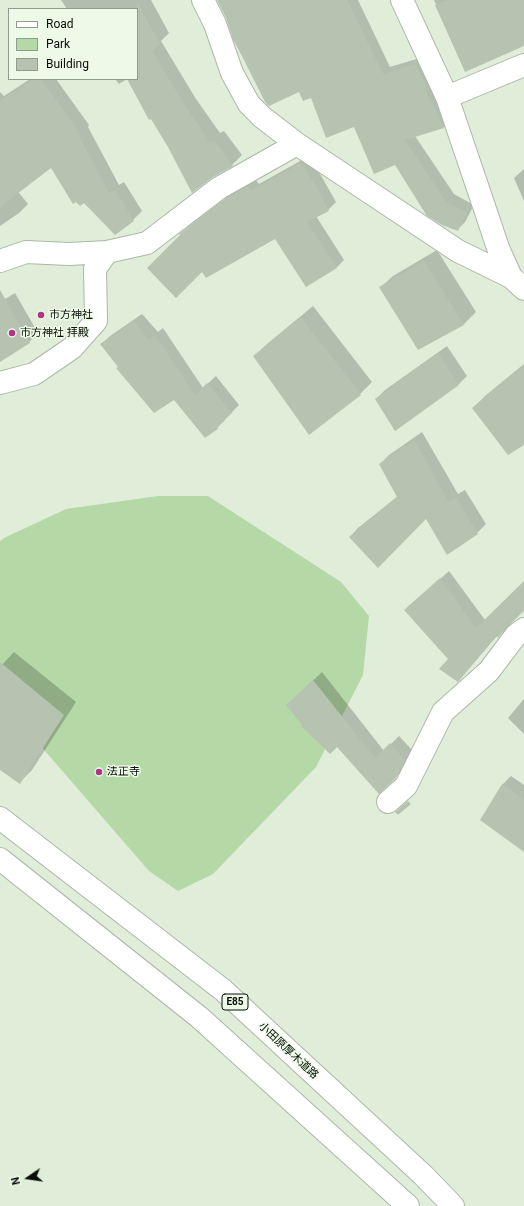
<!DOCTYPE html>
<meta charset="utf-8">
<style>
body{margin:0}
#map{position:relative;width:524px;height:1206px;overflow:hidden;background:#dfedd9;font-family:Roboto,sans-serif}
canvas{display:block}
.legend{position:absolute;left:8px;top:8px;width:130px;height:72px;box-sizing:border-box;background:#ecfae7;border:1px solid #929c8e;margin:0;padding:5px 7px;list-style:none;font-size:12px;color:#0a0e08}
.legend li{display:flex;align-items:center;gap:8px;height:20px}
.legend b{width:20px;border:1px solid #929c8e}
.north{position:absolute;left:8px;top:1158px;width:40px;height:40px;-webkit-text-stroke:3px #ecfae7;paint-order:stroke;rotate:257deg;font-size:11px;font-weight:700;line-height:16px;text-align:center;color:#0a0e08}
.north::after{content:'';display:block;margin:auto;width:14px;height:18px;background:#0a0e08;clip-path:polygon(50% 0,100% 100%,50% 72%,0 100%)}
</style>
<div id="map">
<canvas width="524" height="1206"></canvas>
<ul class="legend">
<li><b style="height:5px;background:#fff"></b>Road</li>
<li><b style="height:11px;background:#b5d8a7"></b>Park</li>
<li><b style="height:11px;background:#b5c3b0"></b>Building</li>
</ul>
<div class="north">N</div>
</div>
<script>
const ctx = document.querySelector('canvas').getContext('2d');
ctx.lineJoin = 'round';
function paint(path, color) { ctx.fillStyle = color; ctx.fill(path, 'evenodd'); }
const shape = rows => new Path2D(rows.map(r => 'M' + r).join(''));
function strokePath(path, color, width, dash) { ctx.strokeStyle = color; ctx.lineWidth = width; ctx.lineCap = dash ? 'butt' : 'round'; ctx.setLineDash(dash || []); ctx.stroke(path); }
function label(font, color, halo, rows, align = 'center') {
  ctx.font = font + ' Roboto,"Noto Sans JP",sans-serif'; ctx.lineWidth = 3; ctx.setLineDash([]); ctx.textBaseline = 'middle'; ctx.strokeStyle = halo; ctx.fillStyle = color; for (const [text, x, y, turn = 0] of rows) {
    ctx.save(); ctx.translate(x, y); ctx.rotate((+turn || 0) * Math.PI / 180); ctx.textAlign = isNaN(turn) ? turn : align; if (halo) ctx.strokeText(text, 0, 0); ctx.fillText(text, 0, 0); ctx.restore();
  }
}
const green = shape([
 [158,496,208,496,341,582,369,616,363,675,316,767,213,874,178,891,149,871,0,699,0,541,4,538,66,509]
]);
const shadow = shape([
 [61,0,151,0,169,33,161,41,196,99,220,133,224,131,242,155,232,165,169,147,129,79,137,79,137,9,67,9],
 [218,0,358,0,390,67,423,57,451,120,444,127,415,136,454,194,474,205,465,222,457,230,396,164,354,126,312,96,300,90],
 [434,0,524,0,524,45,466,71],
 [30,79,56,79,89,125,88,127,119,185,124,182,142,211,133,220,51,166,0,154,0,92,4,96],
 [115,79,127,79,119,84],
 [309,156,323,179,336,202,328,210,316,216,344,260,336,268,275,238,181,235,180,234,188,227,235,191,255,179,259,184],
 [524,169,524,201,514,178],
 [8,179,28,204,19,213,0,226,0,185],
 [437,250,476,312,464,324,419,349,380,288,393,276],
 [15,293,38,333,29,342,0,361,0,302],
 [313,306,372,382,360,394,309,434,255,356,267,344],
 [142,314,158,332,163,328,203,388,216,376,239,405,225,419,225,420,217,428,174,398,119,366,102,344,110,336],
 [447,346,467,376,459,384,396,430,376,399,385,390],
 [524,364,524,444,473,408,485,396],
 [422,432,458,494,465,490,486,524,477,533,426,518,350,537,358,528,398,496,380,464,389,455],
 [449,571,485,620,524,582,524,610,498,637,497,636,466,672,450,659,406,610],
 [14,652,76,702,32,770,20,782,0,768,0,667],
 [322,672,384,751,399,736,413,751,404,768,395,778,337,746,303,725,296,697],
 [524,699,524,734,508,718],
 [511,776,524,785,524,841,481,819,503,784]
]);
const building = shape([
 [217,0,347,0,383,74,415,64,428,89,425,90,444,128,405,140,446,202,467,212,458,231,442,225,427,216,395,165,374,174,354,127,326,138,311,98,303,101,299,92,269,106,265,102,242,56,233,39,226,18],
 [448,0,524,0,524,46,465,72,435,5],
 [137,2,160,44,152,51,187,109,210,142,214,140,233,166,213,177,192,193,168,147,151,119,149,120,127,79,137,79],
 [33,79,41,79,81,135,79,136,109,193,115,190,134,221,115,235,84,203,80,206,76,202,73,204,51,168,0,207,0,101],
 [301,163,316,186,329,211,307,222,337,268,306,287,275,239,206,278,202,272,176,298,147,268,180,235,179,234,226,198,247,186,251,191],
 [424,261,464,325,418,350,379,287],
 [0,290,30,343,0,362],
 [301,317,361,395,309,435,253,356],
 [134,321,149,340,155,335,195,395,207,383,232,413,217,427,218,429,205,438,174,400,154,413,116,368,118,367,100,344],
 [438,353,459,385,395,431,375,399],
 [524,365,524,445,508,455,472,408],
 [414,440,449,502,456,497,478,534,447,555,426,519,378,568,349,537,397,497,379,464],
 [440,578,476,628,524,581,524,611,506,627,498,638,496,636,458,682,439,669,448,659,404,610],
 [0,662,64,715,20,784,0,770],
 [313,680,375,758,390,743,405,760,396,778,379,794,337,747,330,754,301,726,302,725,286,705],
 [502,784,524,800,524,852,480,820],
 [408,801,411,804,398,815,395,812]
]);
const minor = shape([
 [203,0,215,24,232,73,249,104,262,117,297,144,458,251,511,277],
 [402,0,447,97,488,218,498,248,511,277,524,289],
 [447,97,524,65],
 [0,261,26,252,69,254,107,252],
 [0,383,34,374,72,348,96,321,95,269,107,252,147,243,219,188,297,144],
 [388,802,406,786,443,712,489,671,516,635,524,629]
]);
const highway = shape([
 [0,818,223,990,423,1175,453,1206],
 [0,859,199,1017,408,1206]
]);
const markers = [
 [41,315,4,"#b33482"],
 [12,333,4,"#b33482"],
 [99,772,4,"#b33482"]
];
const shields = [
 [235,1002,26]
];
const shieldNames = [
 ["E85",235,1002]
];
const poiNames = [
 ["市方神社",49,315],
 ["市方神社 拝殿",20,333],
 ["法正寺",107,772]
];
const streetNames = [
 ["小田原厚木道路",288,1051,43]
];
paint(green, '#b5d8a7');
paint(shadow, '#0003');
paint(building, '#b5c3b0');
strokePath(minor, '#abb8a6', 24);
strokePath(highway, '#abb8a6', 24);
strokePath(minor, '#fff', 22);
strokePath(highway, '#fff', 22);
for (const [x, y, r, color] of markers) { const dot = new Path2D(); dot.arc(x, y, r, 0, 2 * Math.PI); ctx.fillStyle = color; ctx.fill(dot); strokePath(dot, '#ecfae7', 1.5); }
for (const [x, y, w] of shields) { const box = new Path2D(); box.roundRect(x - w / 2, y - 8, w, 16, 3); ctx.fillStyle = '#ecfae7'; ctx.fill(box); strokePath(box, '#0a0e08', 1); }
label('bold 10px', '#0a0e08', null, shieldNames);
label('11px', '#0a0e08', '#ecfae7', poiNames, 'left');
label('11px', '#0a0e08', '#ecfae7', streetNames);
</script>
